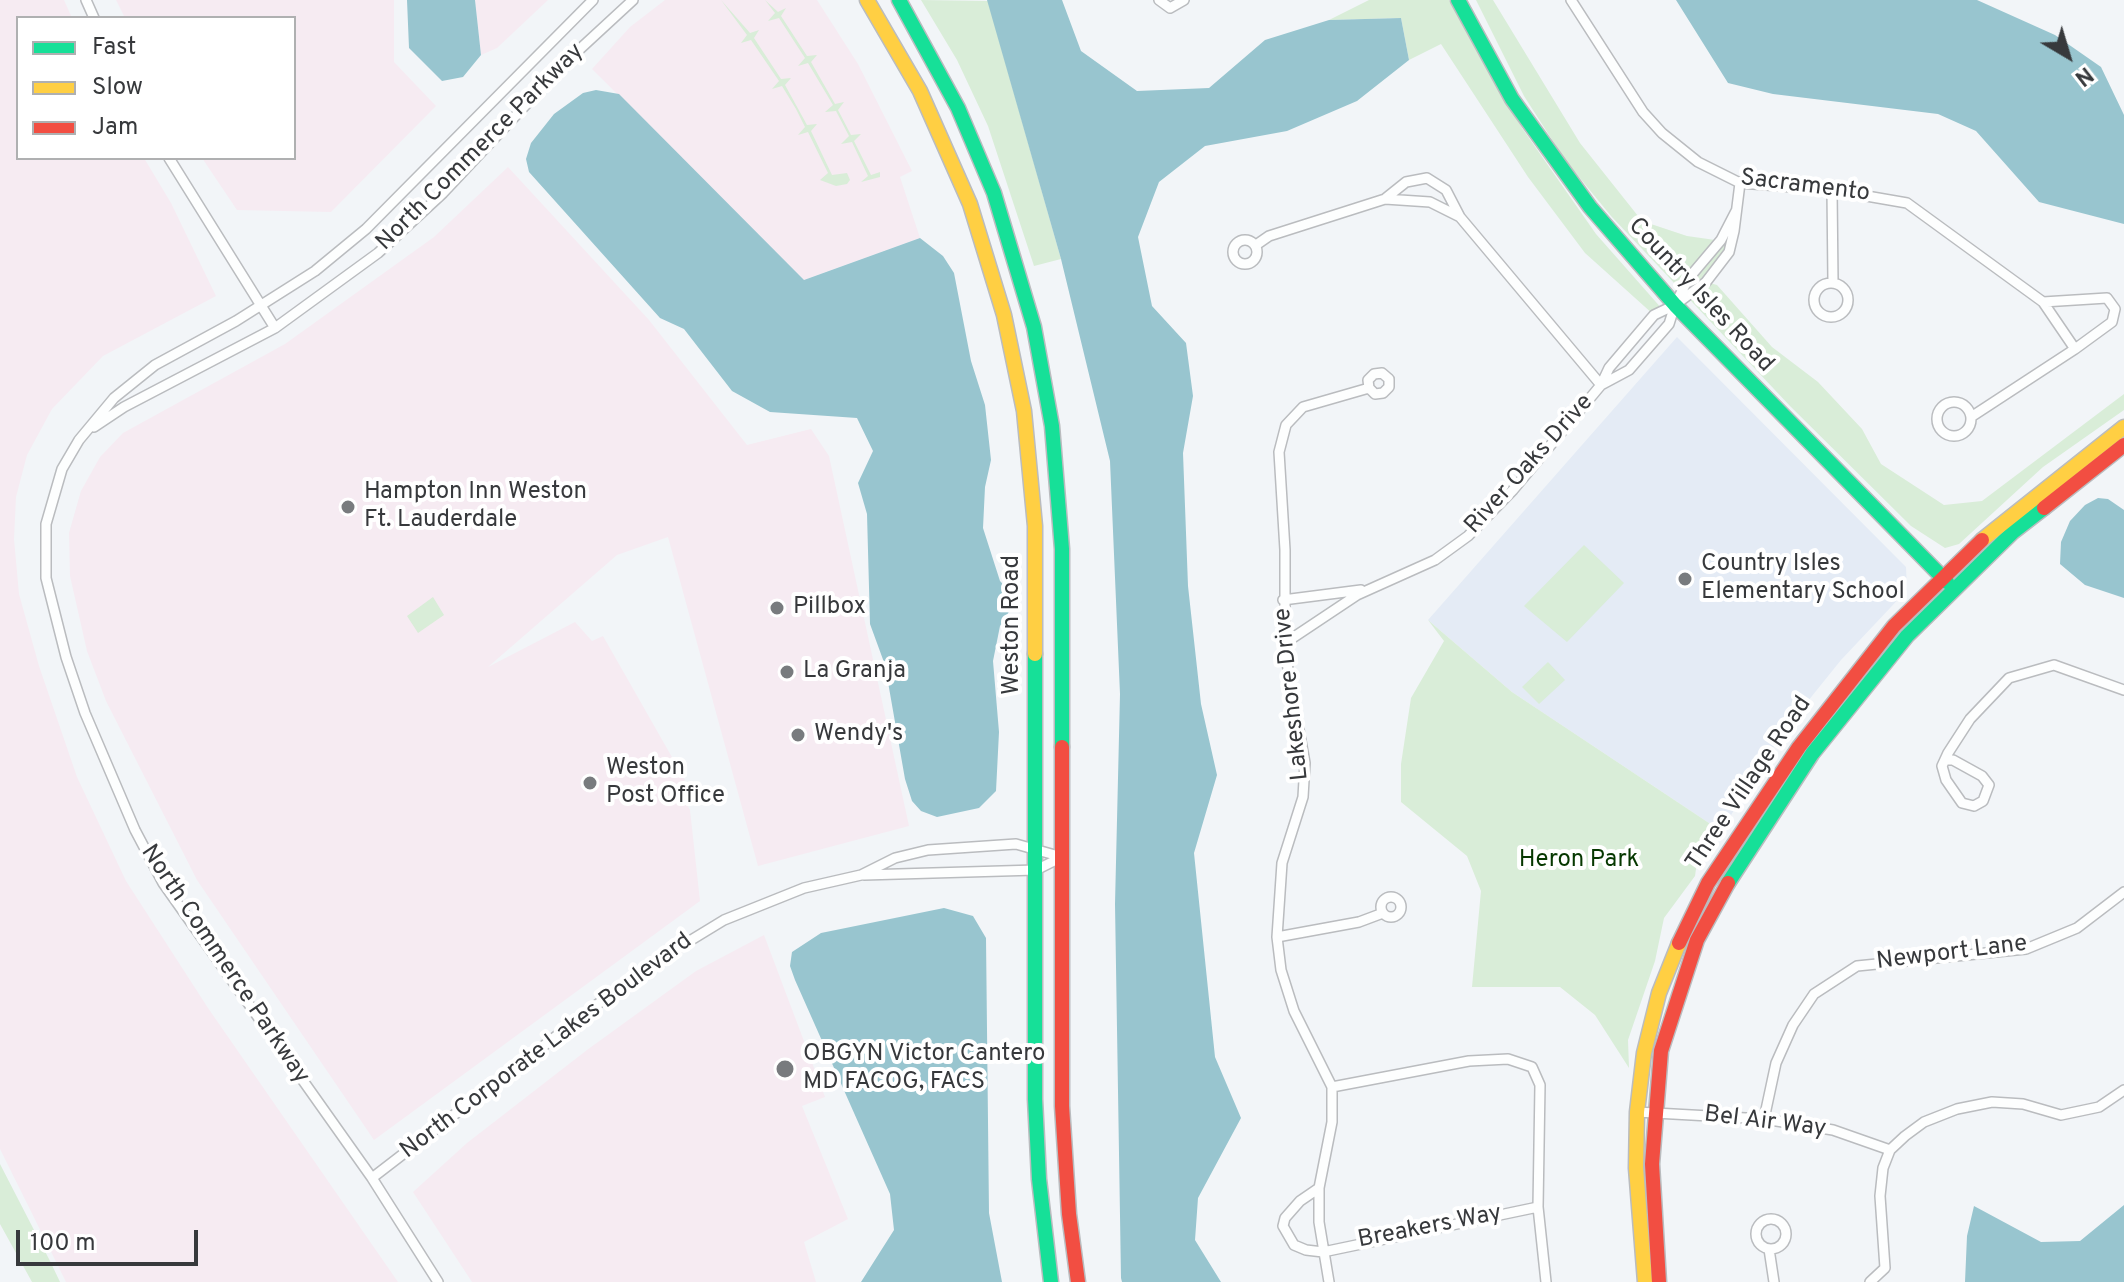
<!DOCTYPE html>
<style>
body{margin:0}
#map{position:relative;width:2124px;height:1282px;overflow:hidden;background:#f2f5f8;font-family:Overpass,sans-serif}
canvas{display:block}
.legend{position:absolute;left:16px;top:16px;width:280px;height:144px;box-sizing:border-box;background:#fff;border:2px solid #afb0b1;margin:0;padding:10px 14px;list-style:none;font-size:24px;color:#37393c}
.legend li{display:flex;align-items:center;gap:16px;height:40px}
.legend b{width:40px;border:2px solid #afb0b1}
.north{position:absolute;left:2028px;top:16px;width:80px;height:80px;-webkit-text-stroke:6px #fff;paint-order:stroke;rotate:142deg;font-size:22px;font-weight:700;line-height:32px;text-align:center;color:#37393c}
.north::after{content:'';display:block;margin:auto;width:28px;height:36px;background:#37393c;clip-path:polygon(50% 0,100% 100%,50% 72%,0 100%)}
.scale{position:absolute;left:16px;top:1230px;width:182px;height:36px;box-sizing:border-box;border:4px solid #37393c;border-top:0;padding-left:10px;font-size:24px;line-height:28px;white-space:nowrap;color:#37393c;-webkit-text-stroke:6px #fff;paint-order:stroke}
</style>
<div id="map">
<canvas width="2124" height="1282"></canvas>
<ul class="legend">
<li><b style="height:10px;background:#16e098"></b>Fast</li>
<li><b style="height:10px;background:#ffcf43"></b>Slow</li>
<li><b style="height:10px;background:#f24e42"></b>Jam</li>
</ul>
<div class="north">N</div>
<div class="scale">100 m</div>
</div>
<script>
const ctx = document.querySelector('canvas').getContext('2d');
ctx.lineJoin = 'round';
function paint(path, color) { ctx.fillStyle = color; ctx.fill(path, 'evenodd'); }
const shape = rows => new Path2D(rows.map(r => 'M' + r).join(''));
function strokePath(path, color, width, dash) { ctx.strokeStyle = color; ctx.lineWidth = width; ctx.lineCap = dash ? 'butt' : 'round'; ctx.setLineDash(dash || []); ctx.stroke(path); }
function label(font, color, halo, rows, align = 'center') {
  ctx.font = font + ' Overpass,sans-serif'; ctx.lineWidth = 8; ctx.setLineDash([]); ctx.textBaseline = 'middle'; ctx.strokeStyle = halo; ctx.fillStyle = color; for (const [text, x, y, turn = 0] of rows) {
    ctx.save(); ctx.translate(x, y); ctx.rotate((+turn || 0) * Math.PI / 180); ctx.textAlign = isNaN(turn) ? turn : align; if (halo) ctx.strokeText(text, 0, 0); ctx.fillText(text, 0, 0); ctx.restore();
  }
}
const commercial = shape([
 [0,0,64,0,72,18,18,18,18,158,144,158,171,203,216,296,103,356,52,409,27,455,16,497,14,539,19,594,39,666,77,777,126,881,208,1008,398,1282,66,1282,0,1149],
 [116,0,394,0,394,62,436,106,331,212,237,210,202,158,294,158,294,18,125,18],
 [475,0,548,0,497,48,481,55],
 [665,0,817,0,858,64,912,171,900,177,920,238,804,280,592,69,630,27],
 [508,167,649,320,747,445,811,429,829,456,909,826,758,866,668,537,617,555,488,667,575,622,592,641,603,636,685,780,677,787,690,810,700,901,374,1140,197,880,106,701,87,651,70,576,69,533,81,491,100,457,123,433,285,344,434,237],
 [764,935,825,1097,802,1106,848,1219,804,1242,816,1282,472,1282,413,1192,467,1143,587,1050,696,971]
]);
const built = shape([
 [1677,337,1906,567,1907,590,1841,660,1783,732,1721,831,1512,692,1428,620]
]);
const green = shape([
 [721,0,750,33,759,30,754,38,781,79,791,78,785,85,807,125,817,124,811,131,832,175,847,173,850,180,847,184,836,186,820,180,828,173,808,132,798,135,805,127,796,109,782,86,772,89,779,81,751,40,741,43,747,35],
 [765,0,778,12,786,8,781,16,807,56,817,55,811,62,835,104,844,102,838,110,851,135,861,134,854,141,871,175,880,172,880,177,861,182,868,176,852,142,841,144,849,136,836,111,825,112,833,105,808,63,798,66,805,58,779,18,768,21,775,13],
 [921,0,988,1,1061,259,1034,266,988,126,957,60],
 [1369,0,1449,0,1522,128,1596,234,1663,310,1654,315,1585,253,1528,177,1441,44,1409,60,1401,18,1329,20],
 [1476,0,1493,0,1580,143,1642,221,1687,236,1722,241,1730,236,1729,252,1706,282,1717,285,1772,347,1818,382,1862,429,1881,464,1944,505,1982,501,2124,394,2124,410,2043,467,1959,544,1945,548,1911,526,1790,406,1611,216,1565,160,1524,96],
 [1584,545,1624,583,1567,642,1524,606],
 [433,597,444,615,418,633,407,616],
 [1428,620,1512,692,1721,831,1697,862,1695,876,1664,918,1655,961,1628,1040,1629,1068,1595,1015,1560,987,1472,987,1481,891,1467,856,1401,802,1401,764,1411,698,1444,641],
 [1548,662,1565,680,1539,704,1522,687],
 [0,1164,50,1261,60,1282,32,1282,0,1224]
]);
const water = shape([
 [407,0,475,0,481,55,463,77,442,81,409,48],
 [987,0,1062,0,1081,51,1137,91,1209,88,1265,40,1329,20,1401,18,1409,60,1357,101,1287,131,1205,146,1159,182,1138,237,1152,306,1186,343,1193,396,1183,453,1188,586,1201,704,1217,775,1194,853,1215,1057,1241,1118,1198,1198,1195,1240,1221,1282,1122,1282,1121,1278,1115,904,1120,694,1110,461,1061,259],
 [1676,0,1977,0,2055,35,2101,67,2124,115,2124,224,2039,202,1976,131,1938,114,1773,94,1728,83],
 [596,90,619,94,804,280,920,238,943,256,954,273,971,361,985,405,991,460,985,487,983,528,1000,581,1010,592,1010,610,1000,626,993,661,999,732,996,791,979,808,937,817,921,811,912,801,905,779,885,665,870,624,867,514,858,483,873,451,857,418,770,412,732,391,684,329,660,318,529,172,526,159,531,143,554,114,583,93],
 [2098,498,2108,499,2124,510,2124,598,2085,585,2060,564,2061,542,2070,521,2085,505],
 [944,908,973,916,986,938,989,1213,1002,1282,861,1282,894,1230,890,1194,795,980,790,966,792,952,821,933],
 [2124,1205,2124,1282,1965,1282,1967,1236,1974,1206,2041,1242,2080,1241]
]);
const street = shape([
 [86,0,94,18],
 [1159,0,1170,8,1184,0],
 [1571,0,1643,112,1662,133,1698,162,1740,183,1832,190,1907,203,2043,302,2075,349,1971,417],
 [169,158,275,328],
 [1832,190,1833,282],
 [1386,198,1406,182,1427,178,1446,190,1460,217],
 [1736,211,1721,240,1688,279,1675,305,1706,282,1729,252,1734,231,1740,183],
 '1233 252a12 12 0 1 1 24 0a12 12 0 1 1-24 0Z',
 [1256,245,1269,236,1385,199,1430,202,1460,217,1601,385],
 '1814 300a17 17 0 1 1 34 0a17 17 0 1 1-34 0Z',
 [2043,302,2107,298,2115,309,2112,322,2075,349],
 '1937 419a17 17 0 1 1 34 0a17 17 0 1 1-34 0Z',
 [94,427,124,407,275,328,378,253,443,193,568,60,633,0],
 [1283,600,1361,590],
 [1285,643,1357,595,1435,560,1468,536,1513,490,1601,385,1609,368,1654,315,1675,305,1669,324,1629,370,1601,385],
 [1945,760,1953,760,1982,776,1989,785,1983,801,1974,806,1962,803,1946,780,1942,766,1948,753,1970,719,2009,678,2054,665,2124,690],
 [864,875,1036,870,1062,857],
 '1381 907a10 10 0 1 1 20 0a10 10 0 1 1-20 0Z',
 [1277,937,1359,922,1383,913],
 [1332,1087,1469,1061,1508,1059,1532,1067,1540,1085,1538,1207,1546,1282],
 [1637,1112,1764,1119,1833,1130,1890,1150],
 [1764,1119,1776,1063,1793,1025,1814,994,1857,966,2026,949,2077,928,2124,892],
 [372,1178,642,970,724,920,804,888,861,875,895,858,928,850,1016,844,1062,857],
 [1319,1188,1300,1201,1285,1218,1283,1226,1294,1245,1306,1250,1323,1252,1538,1207],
 '1756 1234a15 15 0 1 1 30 0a15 15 0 1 1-30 0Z',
 [1769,1249,1774,1282],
 [438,1282,372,1178,163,883,135,830,85,713,66,657,46,578,46,524,62,469,79,440,114,398,155,365,236,321,315,271,366,229,593,0],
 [1329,1282,1319,1222,1319,1188,1332,1122,1332,1087,1294,1011,1281,970,1277,937,1282,863,1303,797,1305,763,1285,652,1285,550,1279,452,1286,425,1303,407,1369,388,1375,394,1383,393,1389,387,1389,379,1382,373,1374,374,1368,380,1369,388],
 [1870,1282,1885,1268,1880,1196,1883,1168,1890,1150,1905,1136,1924,1122,1957,1109,1992,1102,2023,1104,2061,1115,2099,1107,2124,1090]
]);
const fast = shape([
 [899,0,958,108,994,193,1034,327,1052,426,1062,549,1062,747],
 [1458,0,1512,99,1590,207,1675,305,1947,582],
 [1035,654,1035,1099,1039,1179,1051,1282],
 [1728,883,1812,754,1907,636,2013,532,2044,508]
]);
const slow = shape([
 [867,0,920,91,970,204,1004,315,1024,411,1035,526,1035,654],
 [1982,540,2124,427],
 [1645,1282,1636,1168,1637,1112,1644,1053,1659,993,1679,943]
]);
const jam = shape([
 [2044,508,2124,445],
 [1062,747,1062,1106,1069,1214,1078,1282],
 [1679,943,1708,883,1799,747,1894,626,1982,540],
 [1659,1282,1652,1164,1661,1051,1697,940,1728,883]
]);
const markers = [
 [348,507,8,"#787b7e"],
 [1685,579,8,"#787b7e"],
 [777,608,8,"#787b7e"],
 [787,672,8,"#787b7e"],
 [798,735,8,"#787b7e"],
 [590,783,8,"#787b7e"],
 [785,1069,10,"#787b7e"]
];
const streetNames = [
 ["North Commerce Parkway",481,148,-45],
 ["Sacramento",1805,187,7],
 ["Country Isles Road",1700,296,47],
 ["River Oaks Drive",1530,465,-48],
 ["Weston Road",1013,625,-90],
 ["Lakeshore Drive",1293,694,-96],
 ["Three Village Road",1750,784,-56],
 ["Newport Lane",1952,954,-7],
 ["North Commerce Parkway",224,965,56],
 ["North Corporate Lakes Boulevard",547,1047,-37],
 ["Bel Air Way",1765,1123,7],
 ["Breakers Way",1430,1228,-11]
];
const poiNames = [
 ["Hampton Inn Weston",364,493],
 ["Ft. Lauderdale",364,521],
 ["Country Isles",1701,565],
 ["Elementary School",1701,593],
 ["Pillbox",793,608],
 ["La Granja",803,672],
 ["Wendy's",814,735],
 ["Weston",606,769],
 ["Post Office",606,797],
 ["OBGYN Victor Cantero",803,1055],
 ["MD FACOG, FACS",803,1083]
];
const parkNames = [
 ["Heron Park",1579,861]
];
paint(commercial, '#f6ebf2');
paint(built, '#e4ebf5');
paint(green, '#d9edd8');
paint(water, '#98c5cf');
strokePath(street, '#babcbf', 12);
strokePath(fast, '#babcbf', 17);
strokePath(slow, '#babcbf', 17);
strokePath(jam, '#babcbf', 17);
strokePath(street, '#fdfefe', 9);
strokePath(fast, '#16e098', 14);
strokePath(slow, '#ffcf43', 14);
strokePath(jam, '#f24e42', 14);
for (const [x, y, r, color] of markers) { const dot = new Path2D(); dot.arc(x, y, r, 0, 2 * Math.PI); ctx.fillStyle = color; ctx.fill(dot); strokePath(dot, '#fff', 3); }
label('24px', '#37393c', '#fff', streetNames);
label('24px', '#37393c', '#fff', poiNames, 'left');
label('24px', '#063800', '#fff', parkNames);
</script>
